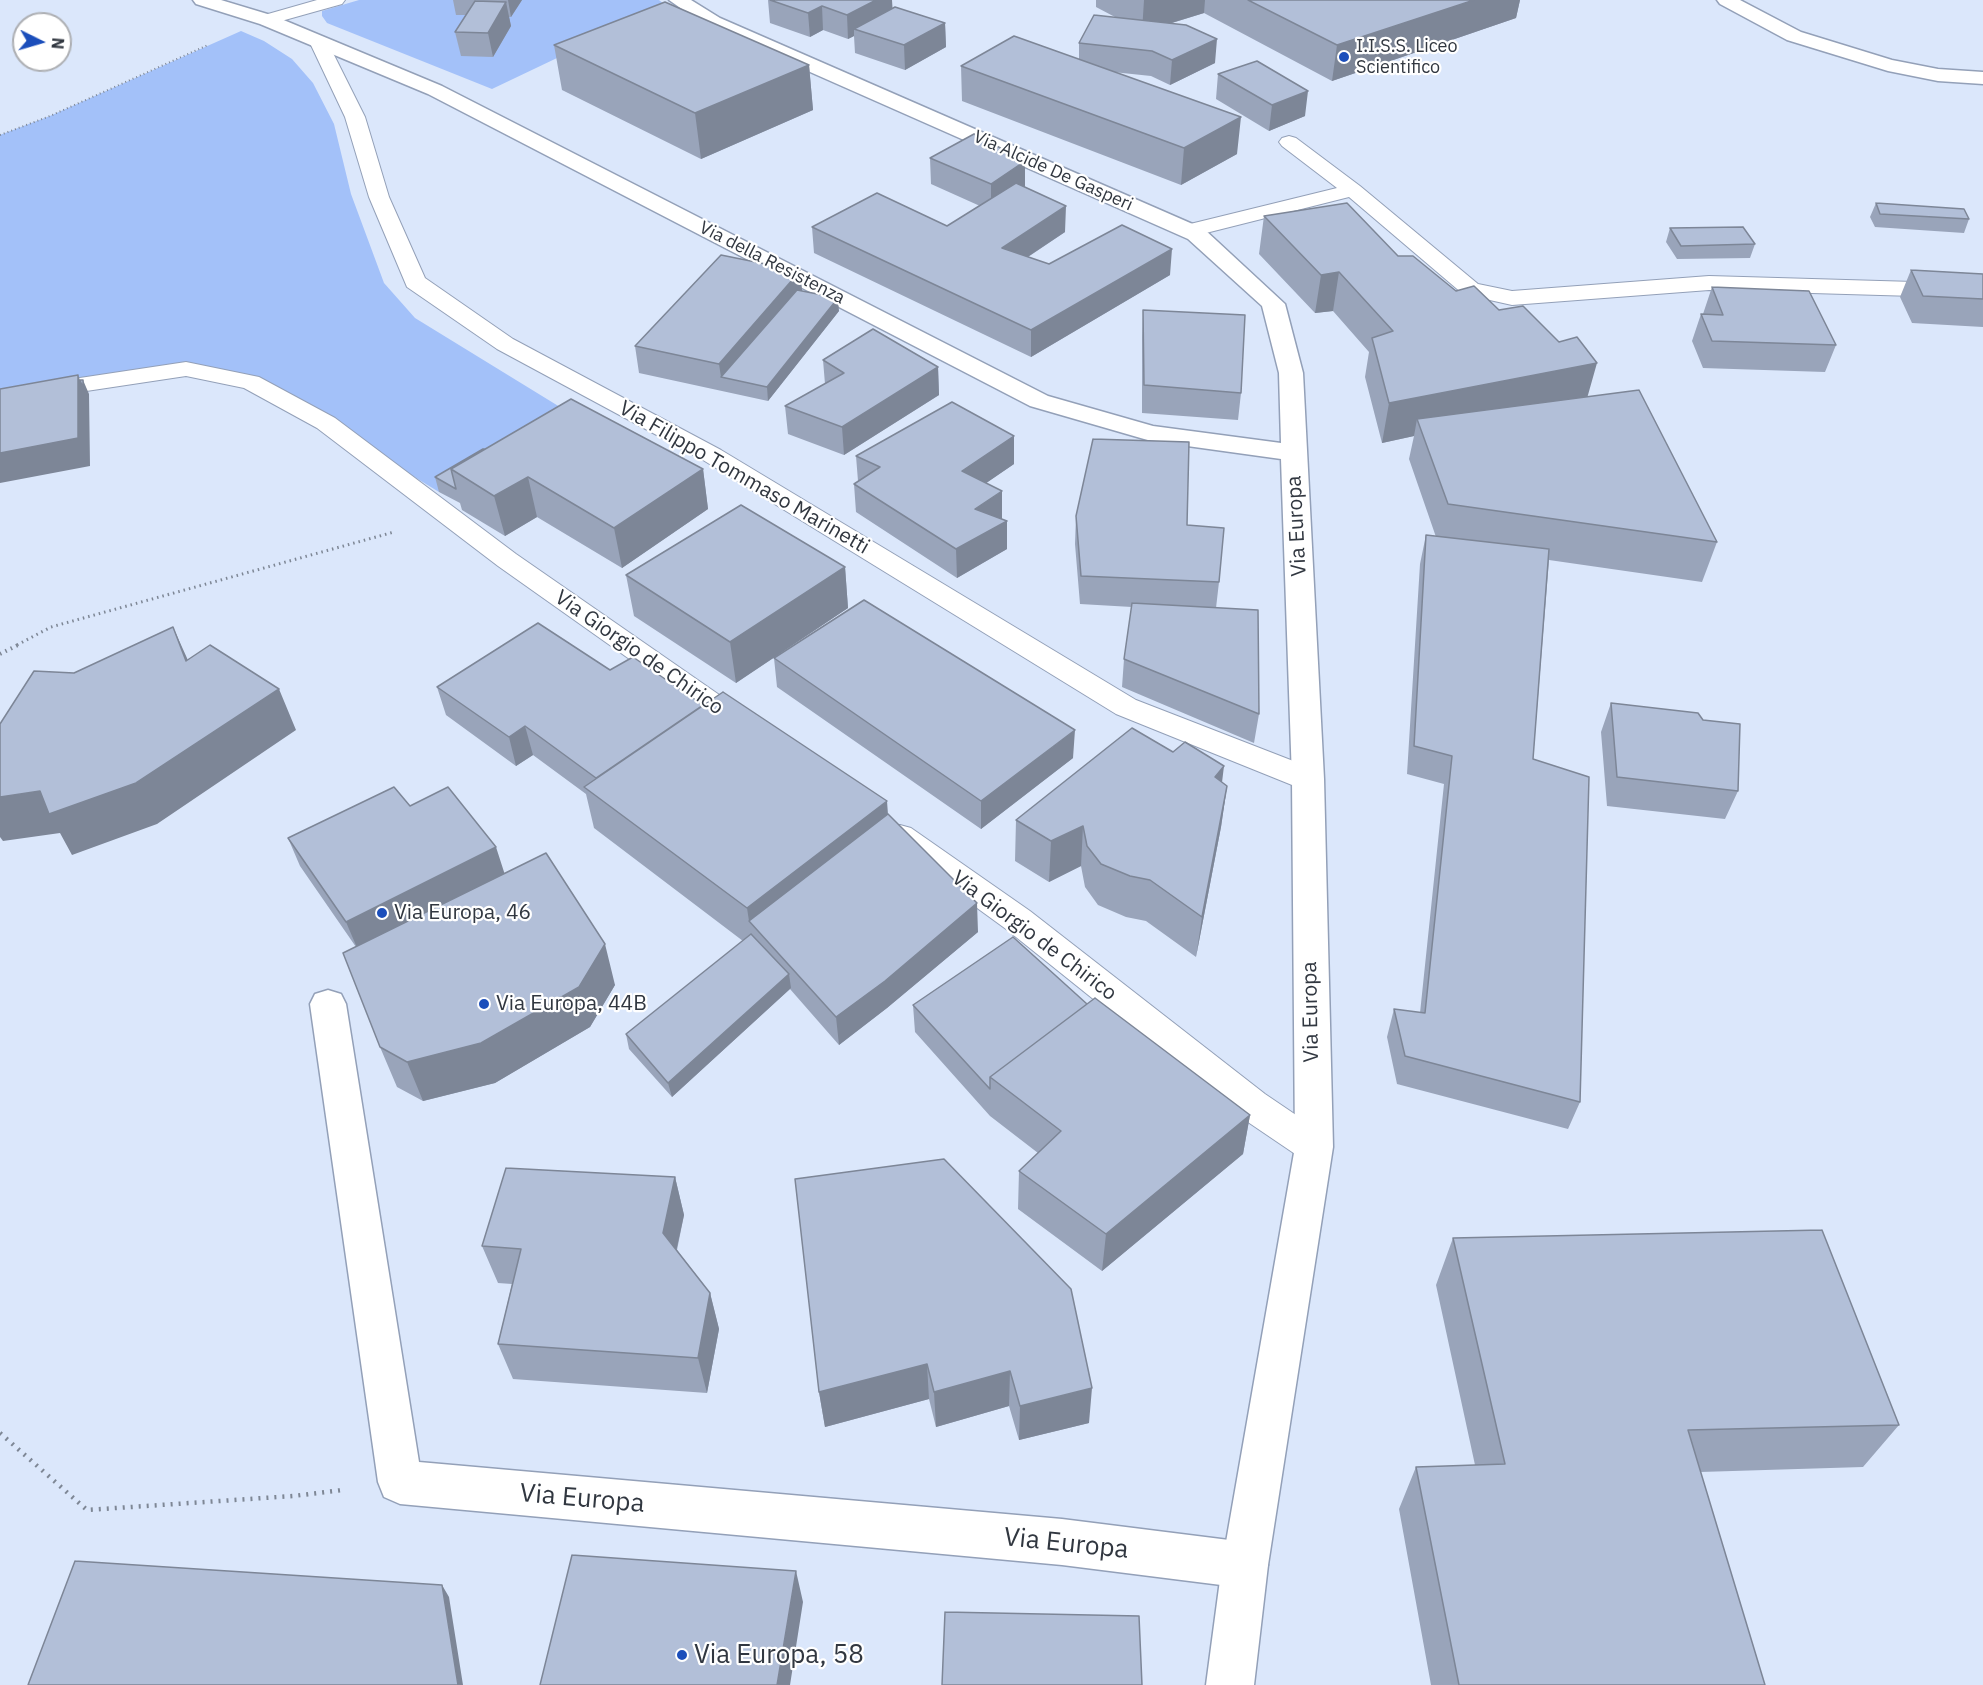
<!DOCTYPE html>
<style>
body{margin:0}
#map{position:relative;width:1983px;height:1685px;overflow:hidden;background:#dbe7fb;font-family:"IBM Plex Sans",sans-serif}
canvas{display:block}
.north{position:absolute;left:12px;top:12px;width:60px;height:60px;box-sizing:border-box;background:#fff;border:2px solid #adafb3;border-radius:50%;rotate:95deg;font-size:16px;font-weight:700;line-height:24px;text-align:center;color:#313740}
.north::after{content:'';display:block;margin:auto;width:21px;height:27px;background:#1b4ebb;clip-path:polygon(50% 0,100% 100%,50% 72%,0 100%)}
</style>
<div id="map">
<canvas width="1983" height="1685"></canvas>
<div class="north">N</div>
</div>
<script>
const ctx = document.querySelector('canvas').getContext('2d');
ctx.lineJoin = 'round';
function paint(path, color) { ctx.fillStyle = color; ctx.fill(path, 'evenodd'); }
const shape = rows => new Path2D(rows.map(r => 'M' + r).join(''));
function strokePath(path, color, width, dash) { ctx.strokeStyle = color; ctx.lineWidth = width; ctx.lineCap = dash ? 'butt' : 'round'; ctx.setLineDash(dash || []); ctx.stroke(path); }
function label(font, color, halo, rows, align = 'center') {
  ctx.font = font + ' "IBM Plex Sans",sans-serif'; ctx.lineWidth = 4.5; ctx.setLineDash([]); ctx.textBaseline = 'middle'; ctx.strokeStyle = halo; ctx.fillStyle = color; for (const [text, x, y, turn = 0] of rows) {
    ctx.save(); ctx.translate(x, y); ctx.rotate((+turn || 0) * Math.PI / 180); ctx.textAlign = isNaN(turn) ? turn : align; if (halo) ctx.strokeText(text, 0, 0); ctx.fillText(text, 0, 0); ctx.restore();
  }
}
const green = shape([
 [359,0,659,0,673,12,578,48,492,89,327,23,322,16,322,11],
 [241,31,264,41,292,59,313,83,334,124,351,194,384,283,415,318,573,415,439,492,326,423,250,382,186,369,0,400,0,135,50,116]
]);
const pathFar3 = shape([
 [0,135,50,116,208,45]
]);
const pathFar2 = shape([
 [17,645,51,627,394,532]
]);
const pathFar1 = shape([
 [0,654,20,644]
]);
const path = shape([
 [0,1433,87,1510,293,1496,343,1490]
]);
const lane = shape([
 [317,0,345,0,342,4,267,25,261,24,258,20,261,16,317,0],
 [319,38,325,39,328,43,365,117,389,197,425,278,513,339,721,450,1136,700,1319,771,1323,779,1319,787,1308,790,1297,787,1116,714,703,460,497,349,407,287,369,197,345,117,310,43,313,39,319,38],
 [1289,136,1296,138,1360,186,1478,284,1512,291,1709,276,1983,284,1983,298,1709,290,1512,305,1463,294,1349,197,1190,237,1182,236,1179,231,1182,226,1337,188,1282,146,1279,142,1282,138,1289,136],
 [186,362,259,377,335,418,516,554,754,719,759,726,754,733,744,736,734,733,498,566,317,428,244,388,186,376,0,404,0,390,186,362],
 [900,825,911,828,1030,911,1265,1094,1327,1136,1332,1147,1327,1158,1314,1163,1301,1158,1239,1116,1006,929,889,844,884,836,889,828,900,825]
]);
const street = shape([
 [1717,0,1740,0,1801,32,1892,60,1938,69,1983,72,1983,84,1938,81,1888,71,1787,40,1720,4,1717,0],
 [328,990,341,994,346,1004,419,1462,1062,1519,1245,1542,1261,1549,1268,1565,1261,1581,1245,1588,1062,1565,400,1504,384,1497,378,1482,310,1004,315,994,328,990]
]);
const secondary = shape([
 [193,0,221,0,274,16,442,86,1048,396,1153,426,1281,443,1279,373,1262,306,1188,239,706,26,669,0,691,0,720,18,1204,229,1285,304,1303,373,1324,779,1333,1147,1268,1565,1254,1685,1206,1685,1222,1565,1295,1147,1292,779,1281,459,1151,441,1030,406,428,94,260,24,196,4,193,0]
]);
const wall = shape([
 [453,0,522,0,511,17,509,17,511,26,493,57,461,56,455,32,466,15,456,15],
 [768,0,892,8,945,23,946,47,905,70,855,53,854,36,848,39,823,30,810,37,770,23],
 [1096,0,1520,0,1516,18,1332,81,1204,13,1172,23,1215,63,1170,85,1151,76,1113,72,1237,154,1181,185,962,101,961,66,1079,60,1079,43,1115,17,1096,7],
 [554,45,809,65,813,110,701,159,562,90],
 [1218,74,1305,116,1269,131,1216,99],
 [930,158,1025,161,1024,187,1065,232,1028,257,1049,264,1170,275,1031,357,814,253,812,227,947,226,980,206,931,184],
 [1876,203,1969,219,1964,233,1875,227,1870,217],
 [1264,216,1398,256,1588,397,1717,542,1702,582,1549,560,1533,759,1580,1102,1568,1129,1397,1084,1387,1037,1394,1009,1420,1013,1444,784,1407,774,1420,564,1426,535,1436,537,1409,459,1414,436,1382,443,1365,377,1369,352,1333,311,1315,313,1259,254],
 [1670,228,1755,244,1750,258,1677,259,1666,242],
 [1911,270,1983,274,1983,327,1912,323,1900,297],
 [1712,287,1836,345,1825,372,1703,368,1692,341,1701,314,1703,314],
 [802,291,839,311,768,401,639,373,635,346],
 [1143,310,1241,393,1238,420,1142,413,1142,337],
 [823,360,938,367,939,395,844,455,788,434,785,406,825,384],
 [1014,436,1014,464,986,483,1002,519,1007,521,1007,549,957,578,856,512,854,484,858,481,856,456],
 [485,449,703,469,708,509,622,568,537,517,505,536,462,510,460,503,439,492,435,477],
 [1076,516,1187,525,1219,582,1216,608,1259,714,1254,743,1122,687,1124,659,1132,607,1080,604,1075,544],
 [845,567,848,608,736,683,634,616,626,575],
 [774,658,1073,758,981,829,777,687],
 [610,670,703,705,888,814,978,932,887,1008,839,1045,790,989,672,1097,629,1049,626,1034,743,941,594,828,586,794,533,755,516,766,446,715,437,687],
 [1611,703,1738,791,1725,819,1607,806,1601,732],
 [1222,783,1227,786,1221,827,1196,957,1146,921,1126,917,1098,905,1085,887,1081,866,1049,882,1015,861,1016,820],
 [410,806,504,874,615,985,590,1027,495,1083,423,1101,397,1087,380,1047,356,947,300,866,288,838],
 [1087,1004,1250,1115,1243,1154,1102,1271,1018,1209,1019,1171,1038,1153,990,1116,915,1032,913,1005],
 [675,1177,684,1215,677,1250,710,1293,719,1329,707,1393,513,1379,498,1344,512,1284,498,1283,482,1246],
 [795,1179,1089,1423,1019,1440,1009,1406,936,1427,929,1399,825,1427,819,1392],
 [1453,1238,1899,1425,1863,1467,1700,1472,1765,1685,1431,1685,1399,1509,1416,1467,1475,1465,1436,1285]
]);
const shadedWall = shape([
 [508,0,522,0,511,17],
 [876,0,892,0,893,16,854,29,854,36,848,39,847,15],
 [1144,0,1205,0,1204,13,1142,32],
 [1474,0,1520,0,1516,18,1332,81,1337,45],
 [506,2,511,26,493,57,488,33],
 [822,6,823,30,810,37,808,13],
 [945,23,946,47,905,70,904,45],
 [1217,39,1215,63,1170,85,1172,60],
 [809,65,813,110,701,159,695,113],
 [1308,91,1305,116,1269,131,1272,105],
 [1241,117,1237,154,1181,185,1184,148],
 [1025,161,1025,187,991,210,991,184],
 [1066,206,1065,232,1002,274,1002,248],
 [1172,249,1170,275,1031,357,1031,330],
 [800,271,803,298,721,377,719,364],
 [1339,272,1333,311,1315,313,1321,275],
 [838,298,839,311,768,401,767,387],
 [1597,363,1586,402,1417,419,1414,436,1382,443,1389,403],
 [938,367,939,395,844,455,842,427],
 [78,375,83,388,83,380,89,394,90,466,0,483,0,453],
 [1014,436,1014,464,963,499,962,471],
 [703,469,708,509,622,568,614,528],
 [528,477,537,517,505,536,494,496],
 [1002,491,1002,520,975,509],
 [1007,521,1007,549,957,578,956,549],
 [845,567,848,608,736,683,730,642],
 [173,627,191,667,186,661],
 [279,689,296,730,157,824,72,855,60,833,3,841,0,837,0,797,40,791],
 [525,726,533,755,516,766,509,737],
 [1075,730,1073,758,981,829,981,801],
 [1224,766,1219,807,1215,777],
 [1227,786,1221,827,1196,957,1202,917],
 [887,801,890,842,749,921,747,908],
 [1083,826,1081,866,1049,882,1051,841],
 [496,847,505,875,358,950,346,922],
 [977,903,978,932,887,1008,839,1045,836,1017],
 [605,944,615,985,590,1027,495,1083,423,1101,407,1062],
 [789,974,791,988,672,1097,668,1083],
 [1250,1115,1243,1154,1102,1271,1106,1234],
 [675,1177,684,1215,672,1270,663,1233],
 [710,1293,719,1329,707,1393,698,1358],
 [927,1364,929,1399,825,1427,819,1392],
 [1010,1371,1009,1406,936,1427,934,1392],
 [1092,1388,1089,1423,1019,1440,1020,1406],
 [796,1571,803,1602,790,1685,777,1685],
 [442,1585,449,1597,463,1685,458,1685]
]);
const building = shape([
 [770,0,876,0,847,15,822,6,808,13,770,0],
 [1248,0,1474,0,1337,45,1248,0],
 [475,1,506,2,488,33,455,32,475,1],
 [665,2,809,65,695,113,554,45,665,2],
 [895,7,945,23,904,45,854,29,895,7],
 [1094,15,1186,25,1217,39,1172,60,1152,51,1079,43,1094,15],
 [1014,36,1241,117,1184,148,961,66,1014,36],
 [1257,61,1308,91,1272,105,1218,74,1257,61],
 [974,134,1025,161,991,184,930,158,974,134],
 [1016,183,1066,206,1002,248,1049,264,1122,225,1172,249,1031,330,812,227,877,193,947,226,1016,183],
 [1347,203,1398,256,1413,256,1456,291,1474,286,1499,310,1523,306,1559,342,1577,337,1597,363,1389,403,1372,338,1393,331,1339,272,1321,275,1264,216,1347,203],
 [1876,203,1964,209,1969,219,1880,214,1876,203],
 [1743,227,1755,244,1681,246,1670,228,1743,227],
 [721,255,800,271,719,364,635,346,721,255],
 [1911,270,1983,274,1983,299,1923,296,1911,270],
 [1712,287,1809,291,1836,345,1712,341,1701,314,1723,315,1712,287],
 [797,290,838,298,767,387,721,377,797,290],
 [1143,310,1245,315,1241,393,1144,385,1143,310],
 [873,329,938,367,842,427,785,406,844,373,823,360,873,329],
 [78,375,78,438,0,453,0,389,78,375],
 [80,380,83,380,83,388,80,380],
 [1639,390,1717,542,1448,504,1417,419,1639,390],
 [571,399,703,469,614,528,528,477,494,496,451,469,571,399],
 [952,402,1014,436,962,471,1002,491,975,509,1007,521,956,549,854,484,880,467,856,456,952,402],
 [1093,439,1189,442,1187,525,1224,528,1219,582,1081,576,1076,516,1093,439],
 [483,449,485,449,451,469,456,489,435,477,483,449],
 [741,505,845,567,730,642,626,575,741,505],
 [1426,535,1549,549,1533,759,1589,777,1580,1102,1405,1056,1394,1009,1425,1013,1452,756,1414,746,1426,535],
 [864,600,1075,730,981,801,774,658,864,600],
 [1132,603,1258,610,1259,714,1124,659,1132,603],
 [538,623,610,670,633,657,703,705,596,778,525,726,509,737,437,687,538,623],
 [173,627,186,661,210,645,279,689,136,783,49,814,40,791,0,797,0,724,34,671,74,673,173,627],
 [723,692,887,801,747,908,584,787,723,692],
 [1611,703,1698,713,1703,720,1740,724,1738,791,1617,777,1611,703],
 [1132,728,1173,752,1185,742,1224,766,1215,777,1227,786,1202,917,1150,880,1130,876,1101,864,1087,846,1083,826,1051,841,1016,820,1132,728],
 [394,787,410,806,448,787,496,847,346,922,288,838,394,787],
 [888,814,977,903,885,981,836,1017,749,921,888,814],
 [546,853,605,944,579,987,481,1043,407,1062,380,1047,343,953,546,853],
 [751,934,789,974,668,1083,626,1034,751,934],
 [1013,937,1087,1004,990,1077,990,1089,913,1005,1013,937],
 [1095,998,1250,1115,1106,1234,1019,1171,1061,1131,990,1077,1095,998],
 [944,1159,1071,1289,1092,1388,1020,1406,1010,1371,934,1392,927,1364,819,1392,795,1179,944,1159],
 [506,1168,675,1177,663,1233,710,1293,698,1358,498,1344,521,1249,482,1246,506,1168],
 [1822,1230,1899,1425,1688,1430,1765,1685,1459,1685,1416,1467,1505,1464,1453,1238,1822,1230],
 [572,1555,796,1571,777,1685,540,1685,572,1555],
 [75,1561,442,1585,458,1685,28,1685,75,1561],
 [945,1612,1139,1616,1142,1685,942,1685,945,1612]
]);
const markers = [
 [1344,57,6,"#1b4ebb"],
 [382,913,6,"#1b4ebb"],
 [484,1004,6,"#1b4ebb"],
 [682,1655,6,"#1b4ebb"]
];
const farPoinames = [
 ["I.I.S.S. Liceo",1356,47],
 ["Scientifico",1356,68]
];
const farStreetnames = [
 ["Via Alcide De Gasperi",1053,171,24],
 ["Via della Resistenza",772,263,27]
];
const streetNames = [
 ["Via Filippo Tommaso Marinetti",744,478,30],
 ["Via Europa",1297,526,-93],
 ["Via Giorgio de Chirico",639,653,35],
 ["Via Giorgio de Chirico",1034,936,37],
 ["Via Europa",1311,1012,-91]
];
const poiNames = [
 ["Via Europa, 46",394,913],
 ["Via Europa, 44B",496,1004]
];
const nearStreetnames = [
 ["Via Europa",582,1499,5],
 ["Via Europa",1066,1544,6]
];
const nearPoinames = [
 ["Via Europa, 58",694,1655]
];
paint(green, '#a3c1f9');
strokePath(lane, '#93a0b8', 2);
strokePath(street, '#93a0b8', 3);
strokePath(secondary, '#93a0b8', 3);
strokePath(pathFar3, '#7e8795', 2, [1, 3]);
strokePath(pathFar2, '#7e8795', 3, [1.5, 4]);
strokePath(pathFar1, '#7e8795', 4, [1.5, 4.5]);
strokePath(path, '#7e8795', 4.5, [2, 6]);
paint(lane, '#fff');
paint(street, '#fff');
paint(secondary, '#fff');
paint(wall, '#99a4ba');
paint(shadedWall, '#7d8697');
paint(building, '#b2bfd8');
strokePath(building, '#7d8697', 1.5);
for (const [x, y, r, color] of markers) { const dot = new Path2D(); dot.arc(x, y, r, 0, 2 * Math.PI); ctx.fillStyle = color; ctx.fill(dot); strokePath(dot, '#fff', 2); }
label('18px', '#313740', '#fff', farPoinames, 'left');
label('18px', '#313740', '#fff', farStreetnames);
label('21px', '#313740', '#fff', streetNames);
label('21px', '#313740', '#fff', poiNames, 'left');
label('26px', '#313740', '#fff', nearStreetnames);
label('26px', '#313740', '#fff', nearPoinames, 'left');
</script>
